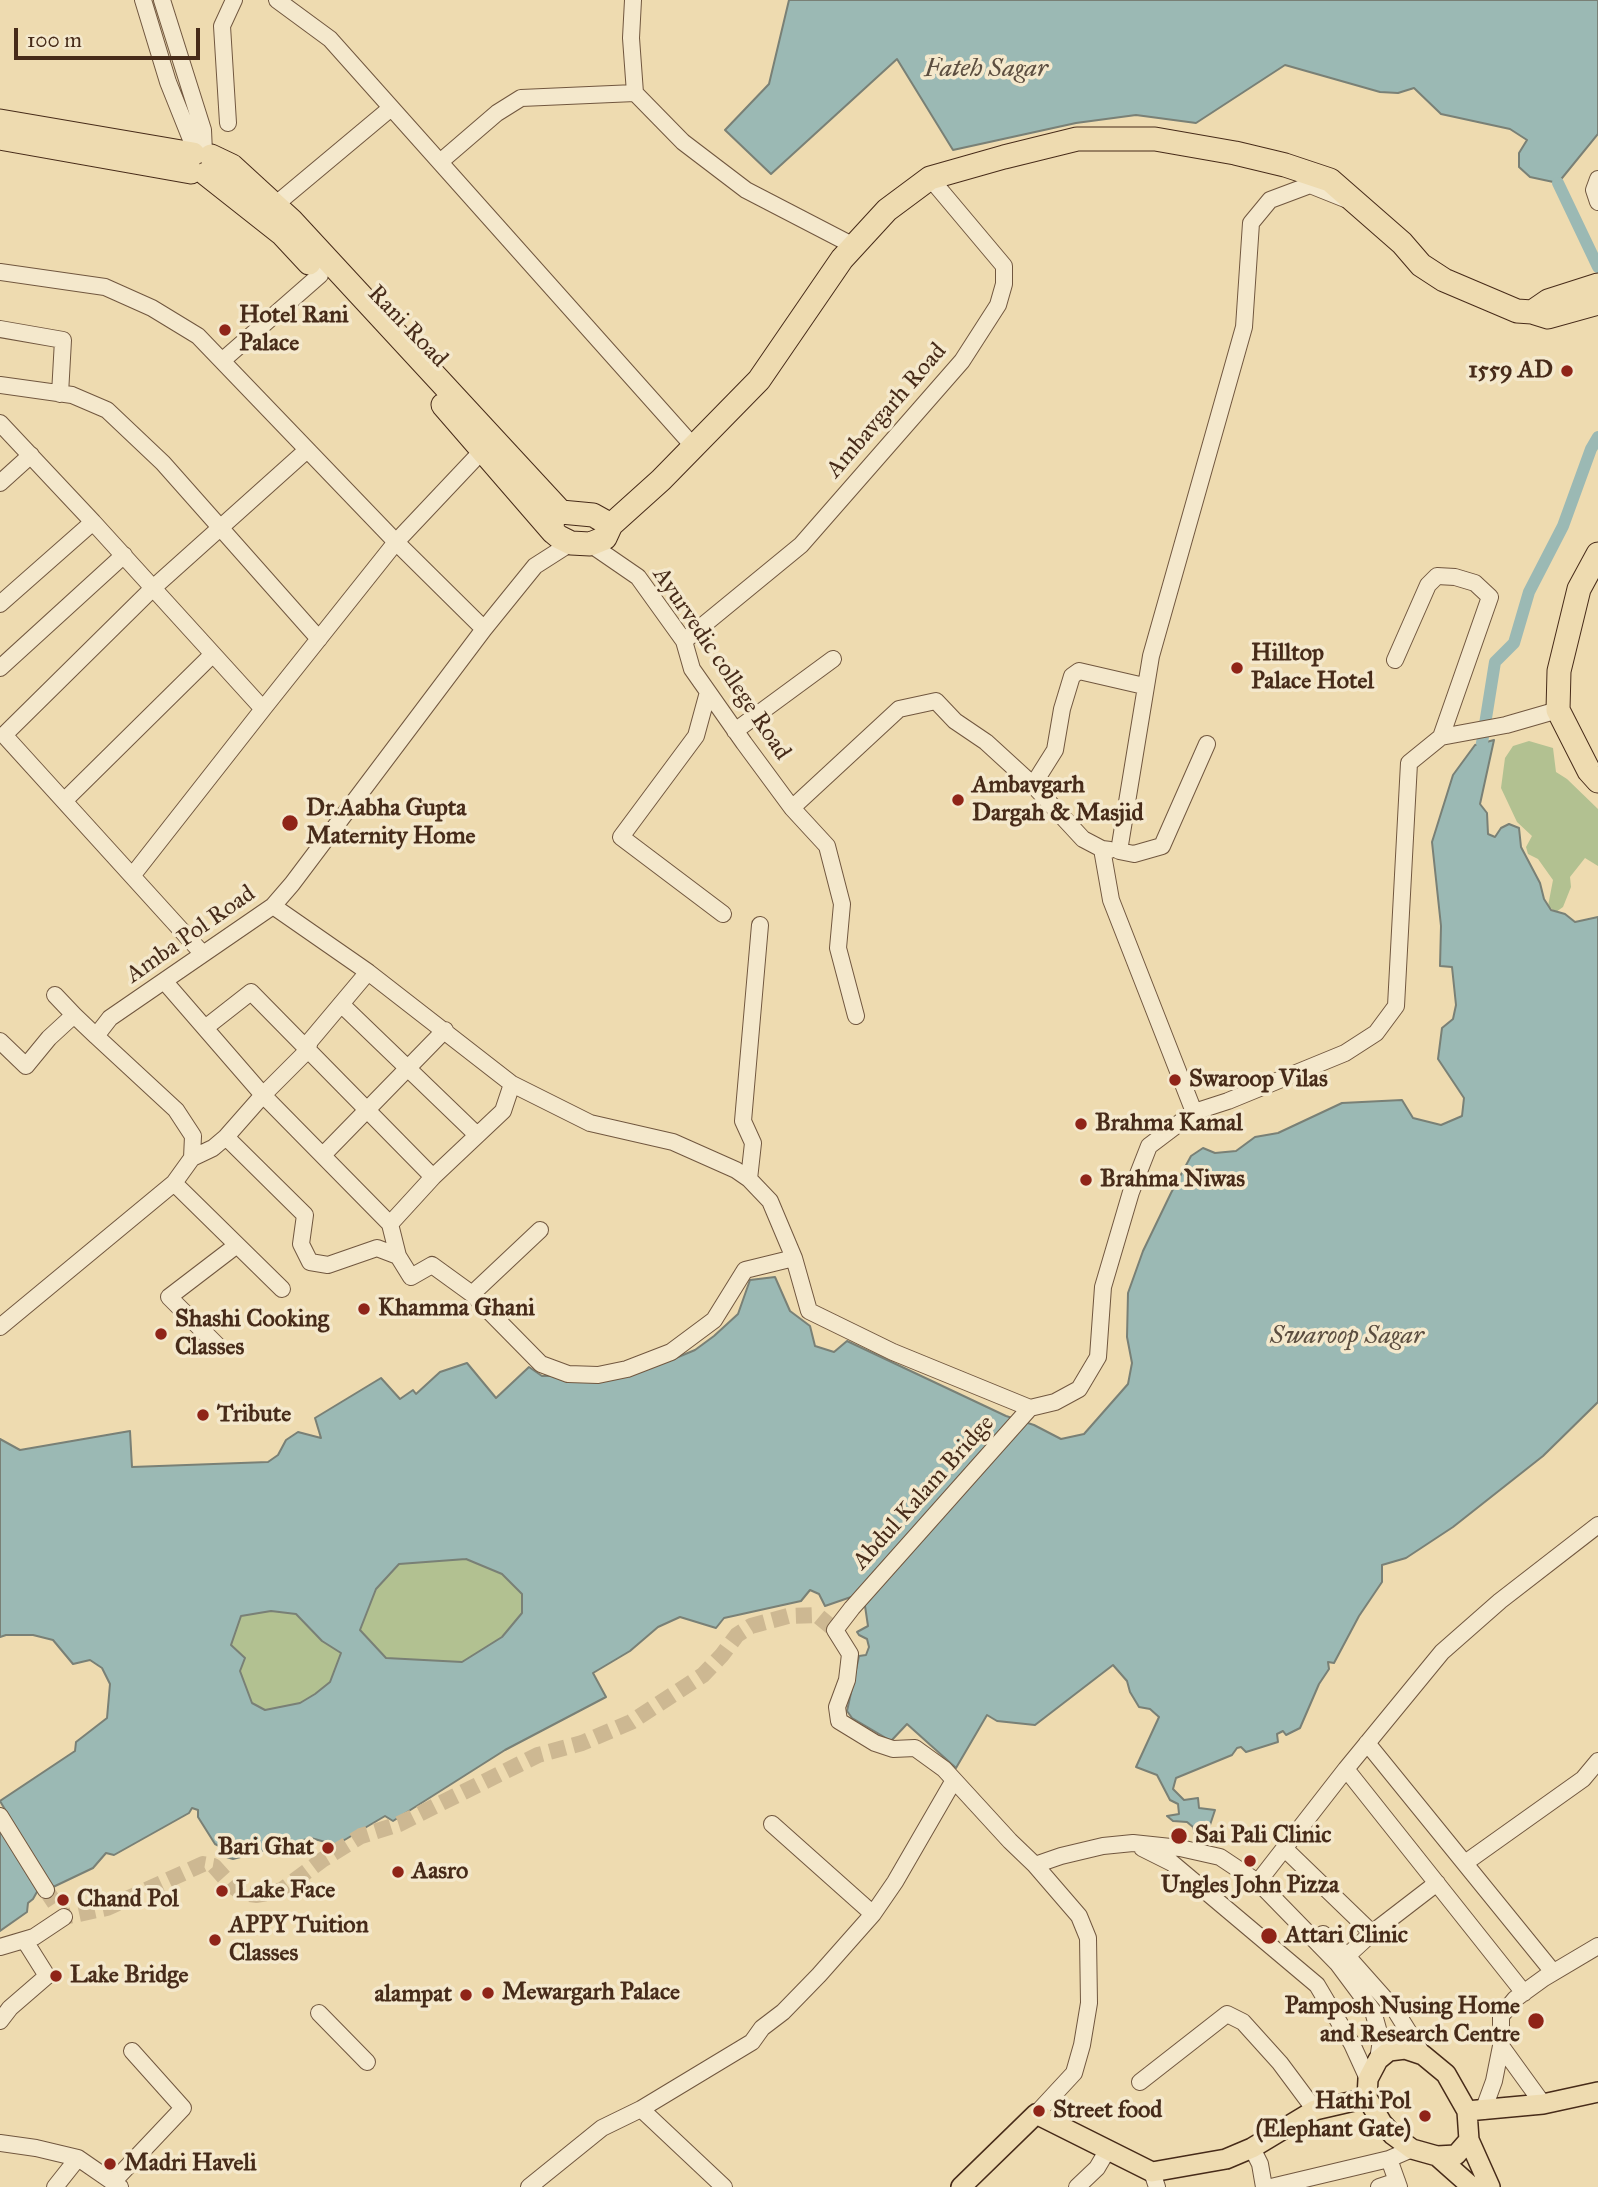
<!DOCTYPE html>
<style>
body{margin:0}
#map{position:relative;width:1598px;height:2187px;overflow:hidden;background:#eedbb0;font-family:"IM FELL Great Primer",serif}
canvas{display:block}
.scale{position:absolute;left:14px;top:28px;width:186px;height:32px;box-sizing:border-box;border:4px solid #472b19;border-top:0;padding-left:9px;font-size:21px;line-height:24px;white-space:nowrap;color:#472b19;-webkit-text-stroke:5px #f4e8cc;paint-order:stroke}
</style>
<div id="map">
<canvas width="1598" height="2187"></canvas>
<div class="scale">100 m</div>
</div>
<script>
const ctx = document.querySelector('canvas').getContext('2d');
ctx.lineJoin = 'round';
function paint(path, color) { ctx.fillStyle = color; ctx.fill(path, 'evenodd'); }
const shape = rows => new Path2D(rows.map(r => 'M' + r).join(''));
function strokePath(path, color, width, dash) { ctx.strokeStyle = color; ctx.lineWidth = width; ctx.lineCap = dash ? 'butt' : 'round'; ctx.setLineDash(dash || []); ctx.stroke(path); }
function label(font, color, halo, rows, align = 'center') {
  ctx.font = font + ' "IM FELL Great Primer",serif'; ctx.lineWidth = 7; ctx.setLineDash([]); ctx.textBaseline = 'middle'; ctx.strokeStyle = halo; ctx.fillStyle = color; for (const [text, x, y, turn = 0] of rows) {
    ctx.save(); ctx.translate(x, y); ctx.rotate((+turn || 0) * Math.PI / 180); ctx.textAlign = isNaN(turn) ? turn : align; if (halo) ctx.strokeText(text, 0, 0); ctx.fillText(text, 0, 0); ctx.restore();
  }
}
const green = shape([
 [1529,741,1553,748,1556,772,1567,779,1598,809,1598,866,1585,858,1570,877,1571,887,1563,907,1556,912,1548,906,1553,880,1538,859,1528,854,1526,847,1532,836,1517,822,1501,788,1505,758,1513,746],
 [466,1559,502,1574,522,1594,522,1613,502,1637,462,1662,386,1658,359,1631,376,1589,399,1564],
 [271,1611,296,1614,322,1641,341,1653,330,1682,315,1694,300,1703,265,1711,252,1704,231,1645,241,1616]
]);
const water = shape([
 [789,0,1598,0,1598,134,1558,183,1530,177,1519,167,1519,153,1527,140,1510,129,1441,114,1414,88,1398,93,1380,92,1285,65,1196,123,1136,115,1076,123,953,150,897,59,771,174,725,130,769,84,789,0],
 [1494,740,1480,804,1487,813,1488,834,1495,837,1501,828,1509,824,1519,828,1521,847,1540,883,1544,899,1551,910,1565,914,1575,922,1598,917,1598,1402,1543,1456,1453,1527,1406,1558,1382,1565,1382,1582,1359,1616,1334,1663,1328,1662,1329,1669,1319,1684,1300,1728,1286,1735,1283,1731,1277,1734,1278,1742,1246,1752,1241,1747,1237,1748,1232,1755,1176,1778,1173,1789,1184,1800,1198,1798,1199,1808,1215,1810,1205,1840,1196,1838,1193,1827,1187,1822,1173,1821,1167,1816,1179,1814,1178,1804,1170,1800,1157,1775,1136,1767,1159,1717,1150,1709,1139,1707,1130,1692,1127,1681,1113,1665,1035,1725,997,1721,987,1715,956,1768,907,1724,891,1741,852,1718,847,1711,859,1656,866,1655,869,1647,867,1639,859,1635,857,1632,868,1626,865,1606,854,1596,825,1606,819,1594,810,1590,801,1601,724,1618,716,1628,680,1617,658,1627,630,1651,593,1673,606,1697,505,1750,393,1821,385,1816,336,1845,311,1838,233,1859,220,1855,221,1847,215,1844,198,1817,198,1810,192,1808,189,1813,114,1855,106,1853,93,1868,51,1888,0,1801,75,1751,76,1742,107,1718,110,1684,102,1668,90,1660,73,1664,53,1640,33,1635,6,1635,0,1637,0,1439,20,1450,130,1431,132,1467,268,1462,278,1455,286,1440,298,1432,321,1438,315,1418,381,1378,400,1399,413,1390,416,1394,440,1372,467,1363,496,1398,529,1367,542,1376,609,1376,671,1360,695,1350,714,1336,738,1314,750,1280,775,1277,790,1311,810,1326,815,1346,834,1352,847,1341,1006,1416,1034,1425,1061,1439,1084,1434,1128,1384,1132,1363,1127,1337,1128,1293,1143,1251,1171,1193,1191,1156,1203,1148,1215,1153,1236,1151,1255,1137,1278,1133,1342,1103,1402,1100,1413,1118,1441,1125,1462,1116,1464,1098,1438,1059,1442,1028,1453,1019,1456,1005,1452,967,1440,966,1441,926,1432,842,1453,775,1475,745,1494,740],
 [466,1559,502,1574,522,1594,522,1613,502,1637,462,1662,386,1658,360,1630,376,1589,399,1564,466,1559],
 [271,1611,296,1614,322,1641,341,1653,330,1682,315,1694,300,1703,265,1710,252,1703,240,1671,245,1658,231,1645,241,1616,271,1611],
 [0,1829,38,1890,33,1899,28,1903,27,1912,0,1931,0,1829]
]);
const canal = shape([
 [1558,183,1598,267],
 [1482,743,1495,662,1514,643,1529,592,1563,526,1591,449,1598,437]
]);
const minorTunnel = shape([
 [46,1890,64,1917,107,1908,203,1864,214,1866,231,1885,242,1893,257,1895,282,1890,322,1860,361,1836,399,1824,538,1755,582,1743,631,1722,703,1675,722,1655,737,1635,751,1626,788,1616,817,1615,835,1630]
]);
const minor = shape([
 [143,0,168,82,196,152],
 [162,0,203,130,204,152],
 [277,0,330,39,694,447],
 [633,0,631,38,635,93,683,142,746,190,854,246],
 [228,123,222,26,234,0],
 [440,162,497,113,521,98,635,93],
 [1598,179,1594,190,1598,202],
 [275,205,391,108],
 [0,272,105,287,152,308,198,336,396,542,484,629],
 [0,329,63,340,60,394],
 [223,360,320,275],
 [0,385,72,395,107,410,163,463,319,639],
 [0,423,93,522],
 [0,483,31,455],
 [590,544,638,577,684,641,692,669,744,743,792,808,827,846,842,904,838,948,856,1016],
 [0,604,93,522,263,709,396,542,481,452],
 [684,641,801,545,962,361,998,305,1004,284,1004,266,930,178],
 [1395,660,1428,585,1437,576,1455,577,1475,583,1490,597,1441,737],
 [0,668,124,555],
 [708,692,696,736,621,837,723,914],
 [735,731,833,659],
 [1207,744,1162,846,1134,854,1119,851,1151,656,1244,327,1251,223,1270,200,1310,185,1345,199],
 [1033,785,1055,750,1062,709,1072,676,1079,671,1144,686],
 [64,801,213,654],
 [792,808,899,709,936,701,955,721,986,742,1033,785,1083,839,1102,849],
 [1110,850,1102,849,1111,900,1194,1112],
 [132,876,263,709],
 [273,906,368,972,512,1084,590,1123,673,1142,736,1170,749,1179,770,1201,794,1258,809,1311,893,1352,1030,1408,1055,1402,1079,1389,1098,1357,1103,1287,1131,1192,1149,1146,1194,1112,1228,1101,1345,1053,1376,1033,1396,1006,1409,763,1441,737,1506,725,1558,710],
 [202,953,4,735,153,588,307,450],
 [165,982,263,1095,390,1224,433,1177,503,1111,512,1084],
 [55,995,74,1015],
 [341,1004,477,1135],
 [205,1028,251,992,433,1177],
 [0,1041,26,1066,49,1038,74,1015,96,1036],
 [226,1137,305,1215,301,1244,310,1262,328,1265,377,1248,398,1256],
 [323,1155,445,1030],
 [192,1158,213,1148,226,1137,263,1095,307,1051,310,1041,368,972],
 [749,1179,753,1143,743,1121,760,925],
 [174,1183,282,1289],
 [390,1224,398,1256,411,1277,432,1265,472,1294,541,1364,568,1374,598,1375,627,1369,671,1352,714,1320,745,1270,794,1258],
 [472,1294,540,1230],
 [0,1327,174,1183,192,1158,193,1136,176,1110,96,1036,110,1018,273,906,292,884,484,629,535,566,571,543],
 [218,1346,169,1297,237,1245],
 [1030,1408,852,1608,835,1630,850,1654,847,1680,837,1707,839,1721,875,1743,893,1749,915,1748,944,1769,1010,1841,1035,1865,1079,1916,1088,1938,1089,2003,1082,2045,1074,2073,1036,2114],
 [1367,1743,1553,1972],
 [1346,1769,1524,1993],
 [0,1816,46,1890],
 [772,1824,873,1914],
 [1142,1848,1172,1863,1317,1985,1352,2044,1368,2079],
 [1285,1849,1372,1933,1437,1883],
 [1465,1863,1583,1779,1598,1761],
 [1035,1865,1061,1856,1103,1846,1133,1843,1180,1848,1220,1857,1265,1887],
 [1323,1934,1347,1956,1395,2010,1423,2055],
 [0,1947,34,1937,64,1917],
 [1347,1956,1372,1933],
 [319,2013,367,2062],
 [0,2021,10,2008,47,1976,25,1941],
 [1378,2060,1381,2040,1373,2011,1338,1964,1258,1882,1346,1769,1442,1652,1500,1601,1598,1525],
 [1140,2082,1227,2014,1243,2022,1280,2063,1315,2110],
 [1543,2104,1501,2046,1501,2016,1515,1999,1544,1978,1598,1946],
 [641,2109,724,2187],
 [1483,2111,1494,2081,1501,2046],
 [0,2143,36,2148,78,2158,120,2187],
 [1252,2148,1260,2164,1264,2187],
 [1152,2172,1157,2187],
 [113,2182,183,2108,132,2051],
 [55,2187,78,2158],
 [529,2187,602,2128,641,2109,752,2042,762,2028,783,2012,819,1975,873,1914,895,1882,954,1780],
 [1077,2187,1097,2168,1107,2151],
 [1271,2187,1389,2159],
 [1379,2187,1397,2181],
 [1399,2187,1389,2159,1412,2149]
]);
const major = shape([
 [1405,2049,1423,2055,1446,2074,1467,2111,1469,2140,1456,2155,1437,2156,1412,2149,1393,2135,1382,2123,1367,2098,1368,2079,1378,2060,1389,2051,1405,2049],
 [1467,2111,1543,2104,1598,2092],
 [1469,2140,1490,2187],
 [1437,2156,1472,2187],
 [961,2187,1036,2114,1152,2172,1226,2159,1252,2148,1315,2110,1367,2098]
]);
const highway = shape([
 [0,121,193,154],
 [0,138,191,172],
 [211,156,232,166,292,221,561,512,593,515,611,525],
 [206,174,282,234,309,263],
 [1532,312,1548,317,1598,303],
 [443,405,553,532],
 [561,512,554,517,552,524,553,532,559,537,571,543,590,544,605,538,611,525,661,480,759,380,842,259,887,210,930,178,1004,157,1077,139,1155,139,1235,153,1285,165,1330,180,1402,243,1421,265,1444,280,1517,311,1532,312,1548,301,1598,285],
 [1598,554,1579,589,1559,671,1558,710,1589,771,1598,781]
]);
const markers = [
 [225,330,7,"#8f2418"],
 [1567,371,7,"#8f2418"],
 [1237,668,7,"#8f2418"],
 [958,800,7,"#8f2418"],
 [290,823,9,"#8f2418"],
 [1175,1080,7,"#8f2418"],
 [1081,1124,7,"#8f2418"],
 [1086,1180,7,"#8f2418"],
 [364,1309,7,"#8f2418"],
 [161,1334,7,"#8f2418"],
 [203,1415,7,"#8f2418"],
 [1179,1836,9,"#8f2418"],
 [328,1848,7,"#8f2418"],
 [1250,1861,7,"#8f2418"],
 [398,1872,7,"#8f2418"],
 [222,1891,7,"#8f2418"],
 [63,1900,7,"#8f2418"],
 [1269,1936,9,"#8f2418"],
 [215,1940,7,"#8f2418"],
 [56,1976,7,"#8f2418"],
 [488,1993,7,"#8f2418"],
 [466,1995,7,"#8f2418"],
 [1536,2021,9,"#8f2418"],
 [1039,2111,7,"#8f2418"],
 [1425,2116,7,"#8f2418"],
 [110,2164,7,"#8f2418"]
];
const poiNames = [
 ["Hotel Rani",239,316],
 ["Palace",239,344],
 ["1559 AD",1553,371,"right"],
 ["Hilltop",1251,654],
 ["Palace Hotel",1251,682],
 ["Ambavgarh",972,786],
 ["Dargah & Masjid",972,814],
 ["Dr.Aabha Gupta",306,809],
 ["Maternity Home",306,837],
 ["Swaroop Vilas",1189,1080],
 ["Brahma Kamal",1095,1124],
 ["Brahma Niwas",1100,1180],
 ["Khamma Ghani",378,1309],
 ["Shashi Cooking",175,1320],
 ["Classes",175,1348],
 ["Tribute",217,1415],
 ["Sai Pali Clinic",1195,1836],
 ["Bari Ghat",314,1848,"right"],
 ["Aasro",412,1872],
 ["Ungles John Pizza",1250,1886,"center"],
 ["Lake Face",236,1891],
 ["Chand Pol",77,1900],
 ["APPY Tuition",229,1926],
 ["Classes",229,1954],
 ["Attari Clinic",1285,1936],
 ["Lake Bridge",70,1976],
 ["Mewargarh Palace",502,1993],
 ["alampat",452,1995,"right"],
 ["Pamposh Nusing Home",1520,2007,"right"],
 ["and Research Centre",1520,2035,"right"],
 ["Hathi Pol",1411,2102,"right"],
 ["(Elephant Gate)",1411,2130,"right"],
 ["Street food",1053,2111],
 ["Madri Haveli",124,2164]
];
const streetNames = [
 ["Rani Road",407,327,46],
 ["Ambavgarh Road",887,411,-49],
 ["Ayurvedic college Road",721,664,56],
 ["Amba Pol Road",191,935,-35],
 ["Abdul Kalam Bridge",924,1493,-48]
];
const waterNames = [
 ["Fateh Sagar",986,70],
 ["Swaroop Sagar",1347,1337]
];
paint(green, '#b2c191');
paint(water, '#9bb9b4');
strokePath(water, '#798076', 2);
strokePath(canal, '#9bb9b4', 12);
strokePath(minorTunnel, '#cdb892', 16, [16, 8]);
strokePath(minor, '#71573f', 18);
strokePath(major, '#472b19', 22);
strokePath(highway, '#472b19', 25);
strokePath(minor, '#f4e8cc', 16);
strokePath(major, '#eedbb0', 19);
strokePath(highway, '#eedbb0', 23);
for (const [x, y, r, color] of markers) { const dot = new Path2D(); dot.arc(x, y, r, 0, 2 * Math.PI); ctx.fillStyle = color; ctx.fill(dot); strokePath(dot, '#f4e8cc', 2.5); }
label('bold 24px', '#472b19', '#f4e8cc', poiNames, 'left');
label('24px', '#472b19', '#f4e8cc', streetNames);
label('italic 26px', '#5c4e40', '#f4e8cc', waterNames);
</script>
